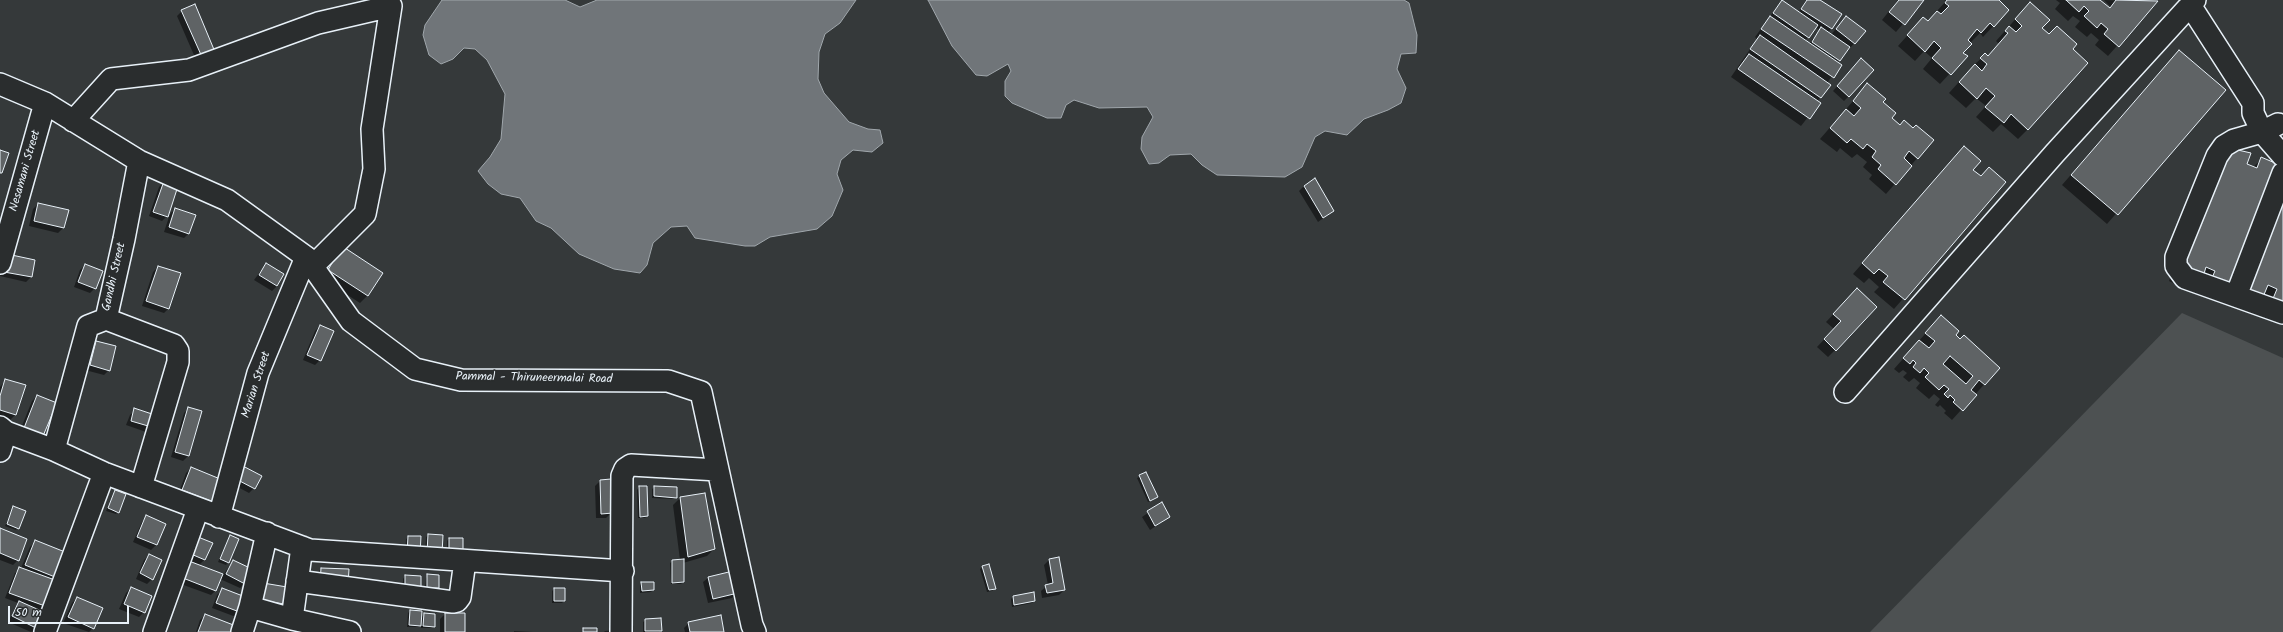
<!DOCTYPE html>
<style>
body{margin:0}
#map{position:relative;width:2283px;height:632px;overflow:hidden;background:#35393a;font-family:Kalam,sans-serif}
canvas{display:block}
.scale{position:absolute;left:8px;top:606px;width:121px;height:18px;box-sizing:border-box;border:2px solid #e8f1f8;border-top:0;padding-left:5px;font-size:12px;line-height:14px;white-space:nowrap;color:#e8f1f8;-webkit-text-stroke:3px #2a2d2e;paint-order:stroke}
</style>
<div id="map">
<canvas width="2283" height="632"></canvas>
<div class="scale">50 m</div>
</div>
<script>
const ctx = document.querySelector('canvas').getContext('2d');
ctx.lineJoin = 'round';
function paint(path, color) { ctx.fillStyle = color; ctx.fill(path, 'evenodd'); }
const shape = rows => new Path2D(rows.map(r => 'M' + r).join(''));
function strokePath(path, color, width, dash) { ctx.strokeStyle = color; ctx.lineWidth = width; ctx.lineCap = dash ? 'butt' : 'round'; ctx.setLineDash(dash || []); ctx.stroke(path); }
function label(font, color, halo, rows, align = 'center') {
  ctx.font = font + ' Kalam,sans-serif'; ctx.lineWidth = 3; ctx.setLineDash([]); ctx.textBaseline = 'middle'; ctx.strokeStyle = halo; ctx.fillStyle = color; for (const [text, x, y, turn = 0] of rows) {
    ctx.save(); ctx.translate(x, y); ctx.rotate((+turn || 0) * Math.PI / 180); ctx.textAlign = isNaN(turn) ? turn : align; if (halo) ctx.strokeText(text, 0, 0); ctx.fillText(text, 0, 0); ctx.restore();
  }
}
const green = shape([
 [2182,313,2283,358,2283,632,1870,632]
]);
const water = shape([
 [442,0,565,0,580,7,597,0,856,0,840,23,825,34,819,52,818,79,824,93,849,122,868,129,880,130,883,143,872,152,853,150,841,160,837,174,843,190,832,216,817,229,770,237,755,246,745,246,695,238,687,226,671,227,653,243,647,265,640,273,614,269,579,254,551,228,536,221,520,198,501,194,488,184,478,171,490,157,501,139,505,94,487,60,475,49,464,48,453,59,441,64,429,55,423,35,425,25,442,0],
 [928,0,1404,0,1409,3,1417,35,1416,53,1401,54,1397,69,1406,88,1401,103,1388,110,1364,119,1347,135,1325,131,1315,137,1302,167,1285,177,1217,175,1202,165,1191,154,1170,155,1159,163,1149,164,1141,149,1142,137,1153,117,1147,107,1099,108,1074,100,1066,105,1061,118,1047,118,1012,103,1005,96,1005,81,1011,71,1008,64,987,76,976,75,952,46,928,0]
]);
const shadow = shape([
 [1806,0,1818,0,1841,15,1828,33,1831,35,1841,22,1864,32,1837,63,1840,65,1827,83,1829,85,1817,102,1819,103,1801,126,1731,77,1757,39,1755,37,1777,7,1782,2,1798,13],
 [1815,27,1820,30,1809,44,1805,41],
 [1898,0,1923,0,1896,32,1882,20],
 [1944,0,1997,0,2008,10,1983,37,1980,33,1970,43,1962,53,1966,56,1940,84,1923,69,1932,58,1924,51,1915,61,1898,46,1914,28,1927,22,1946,1],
 [2056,0,2099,0,2109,8,2110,6,2104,0,2156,2,2108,56,2095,45,2099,40,2091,33,2087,37,2075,27,2080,21,2073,16,2068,21,2055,9,2060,3],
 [182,11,214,52,197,62,177,16],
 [2020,14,2041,28,2028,129,2018,139,2001,124,1993,132,1976,117,1986,106,1976,98,1966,108,1949,93,1975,64,1985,55,1987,57,1999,44,1996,41],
 [2179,51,2224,90,2107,224,2062,185],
 [1856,65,1849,96,1844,101,1833,91],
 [1867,85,1891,119,1900,126,1913,129,1933,140,1886,194,1869,179,1872,175,1863,167,1867,162,1857,154,1852,158,1840,148,1837,152,1820,139],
 [1964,147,1972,170,1980,177,2005,182,1894,309,1874,292,1879,287,1869,278,1864,283,1853,274],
 [2262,159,2283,320,2280,323,2259,315,2234,288,2220,303,2198,294,2202,285,2196,282,2188,290,2169,281,2216,163,2245,164,2253,167],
 [164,182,167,216,162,221,149,216,159,187],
 [1304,186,1333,211,1318,222,1299,191],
 [38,204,63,228,58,233,29,226,33,209],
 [175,209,189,233,184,238,164,232,170,214],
 [335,255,368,295,360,303,321,278],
 [2,260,31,277,26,282,0,276],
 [266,264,277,286,272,291,254,280],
 [85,265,95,288,90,293,74,287,80,270],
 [158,267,169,308,164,313,142,306,153,272],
 [1857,289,1835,350,1828,357,1817,347,1834,329,1826,322],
 [1941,316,1954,335,1999,368,1952,420,1944,413,1946,411,1940,405,1938,407,1935,405,1940,399,1934,394,1929,399,1916,388,1920,383,1914,378,1909,382,1903,377,1907,373,1903,370,1899,373,1894,369],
 [320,326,320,360,315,365,303,360,315,331],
 [97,342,109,370,104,375,85,370,92,347],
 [6,380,24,386,15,415,10,420,0,417,0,387],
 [37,396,55,403,19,433,32,401],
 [189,408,188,456,183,461,171,457,184,413],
 [135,410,157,417,149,433,126,425,130,415],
 [191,468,224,481,211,508,178,495,186,473],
 [236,471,254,488,249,493,230,483],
 [1146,473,1157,497,1148,502,1137,478],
 [600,481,611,513,606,518,596,518,595,486],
 [639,487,647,516,645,518,638,518,637,490],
 [655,487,676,497,673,499,652,498,652,489],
 [115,491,118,512,116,514,106,511],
 [680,498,714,549,707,556,683,563,683,582,681,584,671,584,670,563,673,561,680,560,673,505],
 [1161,504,1169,517,1150,530,1142,517],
 [14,507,18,528,16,530,5,526],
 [147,517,165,524,156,545,151,550,133,542,142,522],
 [0,529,18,560,13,565,0,560],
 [429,535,442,536,425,555,426,537],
 [230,536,228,562,226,565,218,562],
 [409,537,420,537,405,556,406,539],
 [449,538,462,538,447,555,447,541],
 [35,542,54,577,51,580,44,606,39,611,38,628,31,632,8,622,18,603,5,598,15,573,21,568,30,547],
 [194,543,212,544,204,560,198,566,223,575,233,561,245,583,240,588,220,579,216,590,211,595,178,583,196,563,186,559],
 [149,555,152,579,147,584,136,579,144,560],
 [1058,558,1064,590,1059,595,1042,598,1041,591,1048,585,1044,565,1049,560],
 [983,567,995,588,992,591,987,592,980,569],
 [321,569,348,570,316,589,316,574],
 [405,576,420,577,403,592,403,579],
 [428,576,438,588,436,590,425,589,426,578],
 [708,578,737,593,732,598,708,603,703,582],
 [642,583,653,590,651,592,640,593,640,585],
 [131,588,144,612,139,617,119,609,126,593],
 [292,588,284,610,256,605],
 [554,589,564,589,564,601,562,603,552,603,552,591],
 [222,590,246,599,236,617,212,608,217,595],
 [1033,593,1034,601,1032,603,1012,607,1011,599,1013,597],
 [77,598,93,628,89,632,63,623,72,603],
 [410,611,421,618,424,614,434,626,431,628,421,628,421,624,418,627,407,627,408,613],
 [445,614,464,632,440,632,440,619],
 [205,615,233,632,196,632,200,620],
 [646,620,661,630,659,632,643,632,643,622],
 [689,623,723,632,685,632,684,628],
 [616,630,616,632,604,632,605,631],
 [514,631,533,632,514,632]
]);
const building = shape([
 [1782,0,1818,25,1809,38,1773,13,1782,0],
 [1807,0,1820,0,1842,14,1832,29,1801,9,1807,0],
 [1899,0,1924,0,1905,25,1889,12,1899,0],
 [1947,0,1999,0,2009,10,1994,27,1990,23,1981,33,1977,29,1968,40,1972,44,1963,53,1968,56,1951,75,1932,58,1941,48,1934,41,1925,52,1907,35,1923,17,1928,21,1937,11,1941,14,1949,6,1945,3,1947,0],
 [2066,0,2100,0,2110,8,2116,0,2158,1,2119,47,2104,34,2108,29,2101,23,2097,28,2084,16,2089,11,2084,6,2079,12,2066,0],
 [2030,2,2050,20,2042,28,2049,34,2057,26,2077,44,2073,49,2088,63,2028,130,2011,114,2004,123,1985,107,1995,96,1986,88,1977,99,1959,82,1975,64,1982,71,1987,64,1980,58,1985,53,1988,56,2008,33,2005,31,2009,26,2016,32,2022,26,2015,19,2030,2],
 [195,4,215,52,202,57,181,10,195,4],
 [1770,16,1842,65,1834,78,1761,29,1770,16],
 [1846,16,1866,31,1855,44,1836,29,1846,16],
 [1821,27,1850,47,1840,61,1812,42,1821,27],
 [1760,35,1831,85,1821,98,1750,49,1760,35],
 [2179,50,2226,90,2118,215,2071,175,2179,50],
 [1749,54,1821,103,1810,119,1738,69,1749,54],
 [1861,58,1874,70,1849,97,1837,86,1861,58],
 [1867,83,1886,99,1883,102,1896,113,1892,118,1900,125,1904,120,1913,128,1916,125,1934,140,1918,159,1909,151,1904,158,1912,166,1896,185,1878,169,1881,165,1872,157,1876,151,1867,144,1863,149,1851,139,1847,143,1830,128,1846,109,1854,116,1861,108,1853,101,1867,83],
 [1964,146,1981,161,1973,170,1981,176,1989,167,2006,182,1905,300,1883,282,1888,276,1879,269,1874,274,1862,263,1964,146],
 [2229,148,2251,153,2247,164,2257,168,2261,157,2282,166,2234,289,2211,280,2215,271,2206,267,2203,277,2183,267,2229,148],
 [0,150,9,153,2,173,0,173,0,150],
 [1315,178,1334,211,1323,218,1304,186,1315,178],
 [164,181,178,186,168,217,153,212,164,181],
 [2283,185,2283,305,2272,301,2277,289,2268,285,2263,297,2242,288,2283,185],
 [38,203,69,210,64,228,34,221,38,203],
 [175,208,196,215,189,234,169,227,175,208],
 [342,246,383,273,368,296,328,270,342,246],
 [7,254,35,260,32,277,4,272,7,254],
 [266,263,284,274,277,286,259,275,266,263],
 [85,264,103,271,96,289,78,282,85,264],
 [158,266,181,273,169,309,146,301,158,266],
 [1857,288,1877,307,1836,351,1824,339,1841,321,1833,314,1857,288],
 [1941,315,1959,331,1956,335,1960,339,1964,335,2000,368,1985,385,1979,380,1971,390,1977,395,1963,411,1953,402,1955,400,1950,395,1948,398,1944,394,1949,389,1944,385,1939,390,1925,377,1929,373,1924,368,1920,373,1913,367,1916,363,1913,360,1910,364,1903,358,1919,340,1929,348,1935,341,1925,333,1941,315],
 [1950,356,1973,376,1966,384,1943,364,1950,356],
 [320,325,334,331,321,361,307,355,320,325],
 [96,341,116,346,110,371,90,365,96,341],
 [5,379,26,385,16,415,0,410,0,396,5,379],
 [37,395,57,403,43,436,24,428,37,395],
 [188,407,202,411,189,456,175,452,188,407],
 [134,408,158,416,155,428,131,421,134,408],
 [241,465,262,476,255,489,234,478,241,465],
 [191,467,225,481,216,503,182,490,191,467],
 [1146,472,1158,497,1150,501,1139,475,1146,472],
 [611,479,613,513,601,514,600,480,611,479],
 [639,486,647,486,648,516,640,517,639,486],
 [654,486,677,487,677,498,654,496,654,486],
 [115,490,126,494,119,513,108,508,115,490],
 [705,493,715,549,688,557,680,497,705,493],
 [1162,502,1170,517,1155,526,1147,511,1162,502],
 [13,506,26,511,19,529,7,524,13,506],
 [146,515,166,524,157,545,137,537,146,515],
 [0,528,27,539,19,561,0,553,0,528],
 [428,534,443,535,442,554,427,553,428,534],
 [230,535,239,539,229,563,220,559,230,535],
 [408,536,421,536,420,555,407,554,408,536],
 [198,537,213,543,205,560,191,554,198,537],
 [449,538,463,538,463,553,449,553,449,538],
 [35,540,65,552,55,577,25,565,35,540],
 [149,554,162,560,153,580,140,573,149,554],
 [1059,557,1065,590,1047,593,1045,585,1053,583,1049,559,1059,557],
 [684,559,684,582,672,583,672,560,684,559],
 [233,560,252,569,245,584,226,574,233,560],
 [189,561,223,574,216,591,183,578,189,561],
 [989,564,996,589,989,590,982,566,989,564],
 [19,567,55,580,45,606,9,593,19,567],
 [321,568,349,569,348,585,320,584,321,568],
 [733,571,738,593,713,599,708,577,733,571],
 [427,574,439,575,439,588,427,588,427,574],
 [405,575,421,576,421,590,405,590,405,575],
 [641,582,654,582,654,590,642,591,641,582],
 [263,583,293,588,290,605,260,600,263,583],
 [131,587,152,596,145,613,124,604,131,587],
 [222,588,248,598,242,613,216,603,222,588],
 [554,588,565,588,565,601,554,601,554,588],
 [1034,592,1035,601,1014,605,1013,596,1034,592],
 [77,597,103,608,94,629,68,617,77,597],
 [19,601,46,613,38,629,12,616,19,601],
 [410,610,422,611,421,626,409,625,410,610],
 [424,613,435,614,435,627,423,626,424,613],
 [445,613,465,613,465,632,445,632,445,613],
 [205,614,236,626,234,632,198,632,205,614],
 [721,615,724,632,690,632,688,622,721,615],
 [661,618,662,631,645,631,645,619,661,618],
 [583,628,597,628,597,632,583,632,583,628]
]);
const minor = shape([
 [2190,5,2253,103,2253,113,2262,132,2283,156],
 [0,84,45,103,139,161,227,200,306,257,351,321,415,369,461,380,668,381,701,392,752,625,755,632],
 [73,121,111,79,189,70,318,23,391,6,372,129,374,169,365,214,312,267],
 [2278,124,2262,132,2234,140,2224,146,2217,156,2176,257,2176,266,2185,278,2283,313],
 [0,263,45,103],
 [2236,296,2283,173],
 [106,319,174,345,178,351,178,362,141,487],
 [1845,392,2055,153,2195,0],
 [0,427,6,432,54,450,104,473,310,550,623,571],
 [54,450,88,326,106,319,124,239,139,161],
 [0,451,6,432],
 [219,517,258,373,306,257],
 [297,581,453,602,457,601,460,597,465,561],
 [250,607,292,619,350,632],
 [292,619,302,547],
 [45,632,104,473],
 [154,632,198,509],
 [242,632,250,607,267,533],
 [621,632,622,476,625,469,631,465,718,470]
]);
const streetNames = [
 ["Nesamani Street",26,171,-74],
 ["Gandhi Street",115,277,-77],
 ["Pammal - Thiruneermalai Road",534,379,1],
 ["Marian Street",257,385,-72]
];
paint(green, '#4d5152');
paint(water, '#707579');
strokePath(water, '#a0a7ac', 1);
paint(shadow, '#0007');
paint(building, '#5f6365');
strokePath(building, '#e8f1f8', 1);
strokePath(minor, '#e8f1f8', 24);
strokePath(minor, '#2a2d2e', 21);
label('12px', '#e8f1f8', '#2a2d2e', streetNames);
</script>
